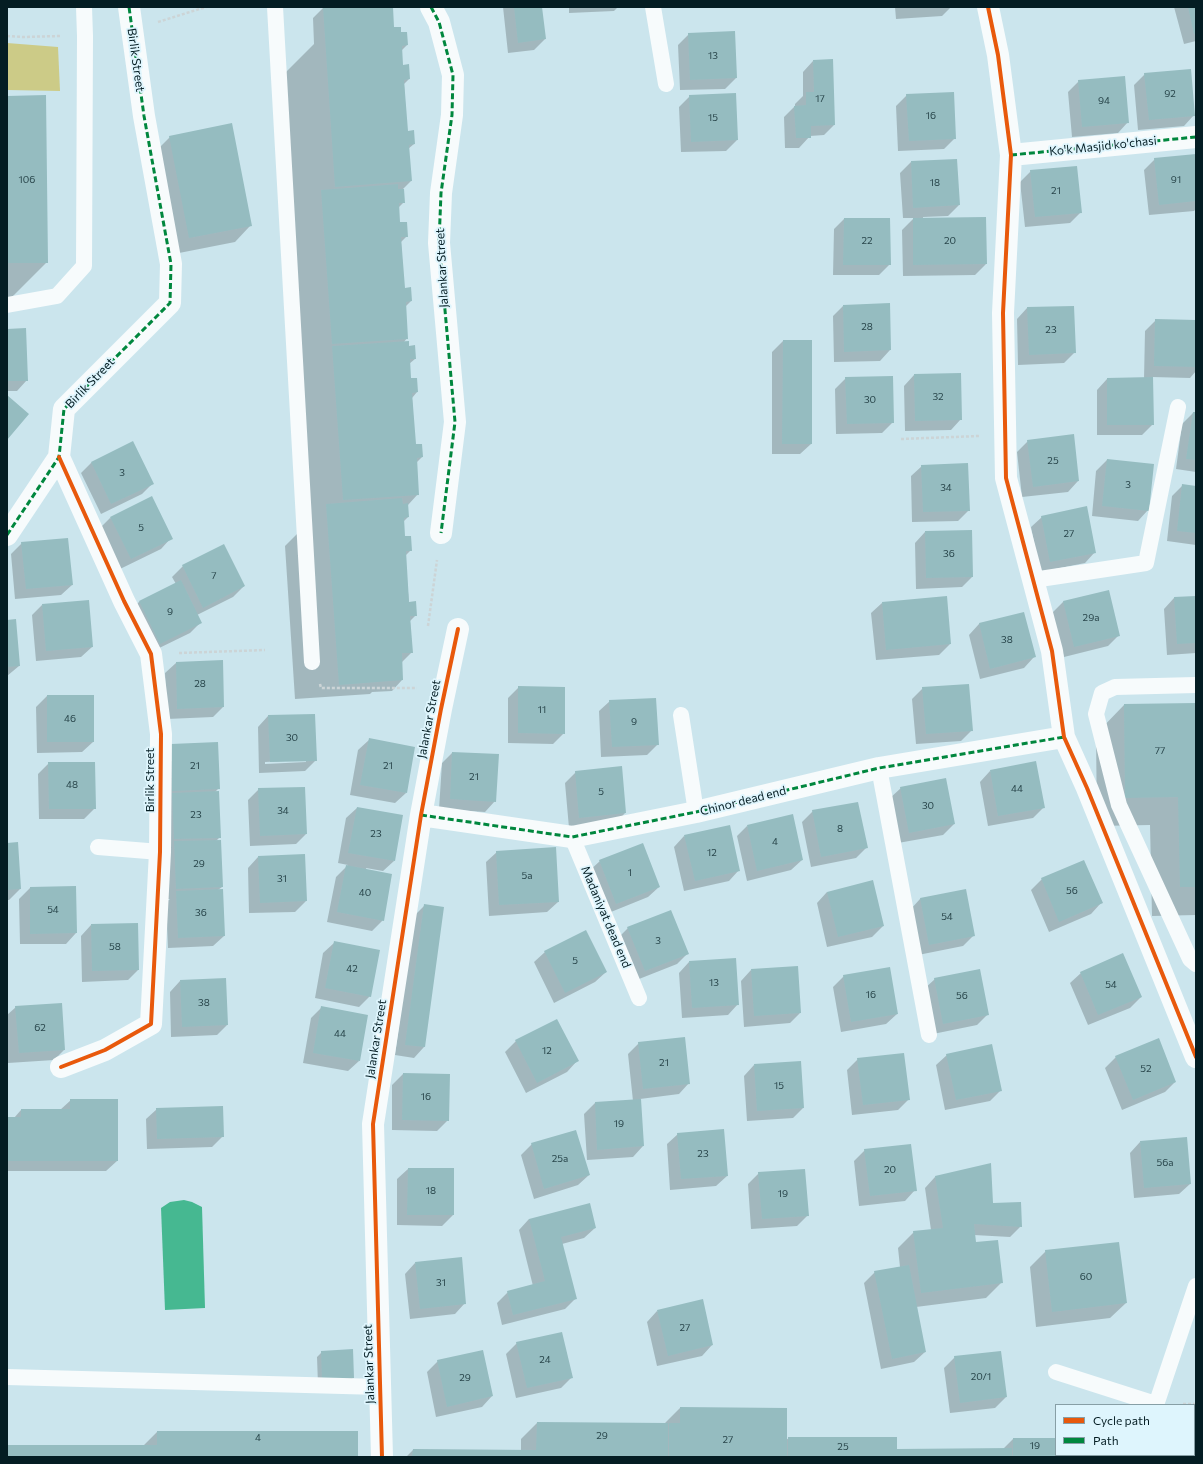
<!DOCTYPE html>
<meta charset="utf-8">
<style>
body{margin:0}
#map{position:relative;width:1203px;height:1464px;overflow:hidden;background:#cbe5ed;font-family:Commissioner,sans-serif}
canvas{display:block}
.frame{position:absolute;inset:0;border:8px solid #041d23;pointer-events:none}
.legend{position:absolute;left:1055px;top:1404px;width:140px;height:52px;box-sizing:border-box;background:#def5fd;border:1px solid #879fa6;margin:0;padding:5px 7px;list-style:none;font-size:12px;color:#041d23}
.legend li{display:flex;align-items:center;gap:8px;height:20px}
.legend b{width:20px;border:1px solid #879fa6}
</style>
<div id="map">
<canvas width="1203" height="1464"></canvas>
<div class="frame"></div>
<ul class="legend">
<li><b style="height:5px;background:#e8590c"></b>Cycle path</li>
<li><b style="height:5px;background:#00873e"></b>Path</li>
</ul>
</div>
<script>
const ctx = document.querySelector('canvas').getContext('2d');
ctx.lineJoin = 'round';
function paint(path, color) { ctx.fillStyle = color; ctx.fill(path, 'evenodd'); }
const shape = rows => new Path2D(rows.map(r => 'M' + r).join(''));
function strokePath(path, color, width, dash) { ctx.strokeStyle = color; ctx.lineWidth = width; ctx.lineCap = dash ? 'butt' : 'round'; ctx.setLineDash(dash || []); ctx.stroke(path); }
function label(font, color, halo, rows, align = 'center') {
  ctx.font = font + ' Commissioner,sans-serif'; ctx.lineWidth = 3.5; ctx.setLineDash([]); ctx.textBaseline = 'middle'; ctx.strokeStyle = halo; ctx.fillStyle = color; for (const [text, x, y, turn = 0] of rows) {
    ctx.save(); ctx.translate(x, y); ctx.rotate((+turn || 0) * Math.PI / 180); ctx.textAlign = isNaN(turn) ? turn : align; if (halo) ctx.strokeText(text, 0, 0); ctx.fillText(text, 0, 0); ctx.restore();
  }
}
const green = shape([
 [7,43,58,47,60,91,7,90]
]);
const water = shape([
 [184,1200,192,1202,202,1207,205,1308,165,1310,161,1208,170,1202]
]);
const shadow = shape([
 [334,7,392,7,393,29,400,33,407,45,401,51,402,66,409,79,404,84,407,132,414,144,408,149,411,181,403,189,404,202,398,208,399,223,407,236,401,242,404,289,411,301,405,307,407,338,404,342,415,359,409,364,410,379,417,392,412,398,415,445,422,457,416,463,418,494,408,505,408,517,403,522,404,537,411,550,405,556,409,603,416,615,410,621,412,652,401,663,402,680,392,691,372,692,370,694,295,699,285,546,301,530,283,75,314,44,313,18,323,8],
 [503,7,541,7,545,39,534,50,508,53],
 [569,7,618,7,614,11,569,13],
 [895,7,951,7,942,16,896,19],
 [1174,7,1196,7,1196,41,1184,44],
 [689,34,736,78,725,89,680,90,678,45],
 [813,61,834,125,824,135,810,136,799,148,785,148,784,117,795,106,795,104,803,96,803,72],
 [1145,74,1194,115,1184,126,1138,130,1134,85],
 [1079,81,1128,122,1118,133,1072,137,1068,92],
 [907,95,955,138,944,149,898,151,896,106],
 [690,96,737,140,726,151,681,152,679,107],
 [7,97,47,262,10,299,7,299],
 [170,137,250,226,235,242,174,254,154,153],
 [1196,155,1196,209,1194,211,1149,215,1144,170,1155,159],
 [911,162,959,205,948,216,923,217,923,219,985,218,986,264,975,275,903,276,902,230,914,218,903,218,900,173],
 [1031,171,1081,212,1070,223,1025,227,1020,182],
 [844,219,890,264,879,275,833,275,834,229],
 [843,306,890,350,880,361,834,362,833,316],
 [1027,308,1075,352,1064,363,1018,365,1017,319],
 [1156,320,1196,321,1196,371,1190,378,1152,377,1153,424,1142,435,1097,435,1097,390,1107,379,1144,379,1145,331],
 [7,330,27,380,17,391,7,391],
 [783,341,811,444,800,454,772,454,772,352],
 [914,375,961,419,951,430,905,431,904,386],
 [846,378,893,422,882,433,836,434,835,389],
 [1193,413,1196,413,1196,472,1176,469,1182,424],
 [1073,436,1078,481,1068,492,1022,497,1017,452,1028,441],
 [133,443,152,484,142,494,101,514,81,473,91,463],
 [1107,460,1148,510,1138,521,1092,516,1096,471],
 [922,466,969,510,958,521,912,522,911,476],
 [1183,485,1196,487,1196,545,1167,541,1172,496],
 [1042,517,1095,552,1085,563,1040,572,1031,527],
 [110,518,171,538,161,549,120,569,100,528],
 [925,532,972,577,962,587,916,589,915,543],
 [22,543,72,585,61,595,15,599,11,554],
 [183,566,244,586,233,597,197,615,200,623,190,633,149,653,129,612,139,602,176,584,172,577],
 [1108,591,1119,635,1108,646,1064,657,1052,613,1063,602],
 [1196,597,1196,653,1167,655,1164,609,1174,598],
 [882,603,950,644,939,655,876,660,871,613],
 [42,605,92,647,81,657,36,661,32,615],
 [1023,613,1034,657,1024,668,980,679,969,635,979,624],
 [7,621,19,666,7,676],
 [222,661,223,707,213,717,167,719,165,673,176,663],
 [519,687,564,733,553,744,508,743,508,698],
 [923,688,972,730,961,741,916,744,912,699],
 [47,696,93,742,82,752,37,753,36,707],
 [610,701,658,744,647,755,601,757,599,711],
 [1196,704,1196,915,1152,916,1150,825,1097,826,1096,734,1124,705],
 [268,716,316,760,305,771,259,773,258,727],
 [306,760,306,762,265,764,265,762],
 [369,740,406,793,395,803,350,795,358,750],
 [452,753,495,801,485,812,439,809,442,763],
 [161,755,219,788,215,792,220,837,216,841,222,887,218,890,224,936,213,946,168,948,166,902,170,899,166,899],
 [49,763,95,808,84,819,39,819,38,774],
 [990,771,1043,808,1033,818,988,826,980,782],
 [576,772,625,813,615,824,569,828,565,783],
 [901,788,954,824,943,835,898,843,890,798],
 [259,789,306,834,296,844,250,846,248,800],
 [357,808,394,861,383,871,366,868,383,920,372,931,327,922,336,877,348,865,338,863,346,818],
 [813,811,867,847,856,858,811,867,802,822],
 [747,826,802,860,791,870,747,881,737,836],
 [684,836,739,870,729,881,684,891,674,847],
 [7,844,20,889,9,900,7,900],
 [497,852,558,902,547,912,489,916,486,862],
 [258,857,306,901,295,912,249,913,248,868],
 [600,861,659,887,648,897,606,914,589,871],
 [1042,879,1101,903,1091,914,1049,932,1031,890],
 [30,888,76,933,66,944,20,944,19,899],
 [965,890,974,935,963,946,918,955,910,910,920,899],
 [827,892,883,926,872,937,827,947,817,903],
 [425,905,424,1047,414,1058,395,1055,414,916],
 [91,925,138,970,128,980,82,982,81,936],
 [628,928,687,954,677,964,634,981,617,939],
 [334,943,370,996,359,1007,315,998,323,953],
 [545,952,606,972,595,982,554,1003,534,962],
 [689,962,738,1004,728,1015,682,1018,679,973],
 [751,970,800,1013,790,1023,744,1027,741,981],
 [1081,973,1141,997,1130,1008,1088,1025,1070,983],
 [844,976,897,1014,886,1024,841,1032,833,987],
 [935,979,988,1014,977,1025,933,1034,924,989],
 [180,981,227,1025,217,1035,171,1037,170,992],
 [16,1007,64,1050,54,1060,8,1063,7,1015],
 [322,1007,359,1061,348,1071,303,1063,311,1018],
 [516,1041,577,1061,567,1072,526,1093,505,1052],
 [639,1043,689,1083,679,1094,640,1099,643,1146,633,1157,587,1160,584,1114,595,1103,633,1101,628,1054],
 [947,1055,1001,1090,990,1101,945,1110,936,1065],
 [1116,1057,1175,1082,1165,1092,1122,1110,1105,1068],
 [858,1059,909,1099,898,1110,852,1115,847,1070],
 [754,1065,803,1108,793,1118,747,1121,744,1076],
 [403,1074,448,1120,437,1131,392,1130,392,1085],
 [71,1100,117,1161,106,1171,7,1171,7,1118,14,1118,21,1110,60,1110],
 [157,1109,223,1136,212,1147,147,1149,146,1119],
 [678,1134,727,1176,716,1186,670,1190,667,1144],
 [1140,1142,1190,1184,1179,1194,1134,1198,1130,1153],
 [532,1144,589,1175,578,1185,534,1199,521,1155],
 [865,1150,915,1190,905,1201,859,1206,854,1161],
 [408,1169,453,1169,453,1215,442,1226,397,1225,397,1179],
 [759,1173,808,1215,797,1226,751,1229,748,1184],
 [935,1177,992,1204,1021,1226,1010,1237,974,1235,975,1243,1002,1282,986,1298,916,1307,925,1352,914,1362,881,1369,864,1283,875,1272,900,1267,898,1248,914,1232,931,1230,925,1188],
 [529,1219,595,1228,584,1238,562,1244,576,1298,565,1309,502,1325,497,1303,508,1292,533,1286,519,1230],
 [1046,1251,1126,1303,1110,1318,1036,1327,1030,1267],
 [415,1263,465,1303,455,1314,410,1319,405,1274],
 [657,1311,712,1345,702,1356,657,1366,647,1322],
 [517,1343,572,1377,561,1388,516,1398,506,1354],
 [322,1352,353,1378,348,1383,318,1385,317,1357],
 [955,1357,1006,1397,995,1408,950,1413,944,1368],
 [438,1361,492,1396,482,1407,436,1417,427,1372],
 [680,1408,786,1440,789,1438,896,1450,1003,1449,1013,1439,1056,1439,1056,1455,1136,1455,1136,1457,406,1457,413,1450,521,1451,521,1439,537,1423,664,1424],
 [157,1432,357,1457,7,1457,7,1446,143,1446]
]);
const building = shape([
 [323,7,393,7,394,27,401,27,401,32,407,32,408,45,402,46,403,65,409,64,410,79,404,80,408,131,414,130,415,144,409,145,412,181,335,187],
 [514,7,542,7,546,39,518,43],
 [1188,7,1196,7,1196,33,1194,34],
 [735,31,737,78,690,80,688,33],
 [833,59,835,125,811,126,811,138,796,138,794,106,806,105,806,92,814,92,813,60],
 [1191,69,1195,116,1149,120,1144,73],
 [1125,76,1129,123,1082,127,1078,80],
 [954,92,956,139,909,141,906,94],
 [736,93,738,140,691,142,689,95],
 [46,95,48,263,7,263,7,96],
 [232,123,252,226,189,238,169,136],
 [1196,154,1196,201,1159,205,1154,158],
 [957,159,960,205,913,208,911,161],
 [1077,166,1082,213,1035,217,1030,170],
 [398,184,398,189,404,189,405,203,399,203,400,222,407,222,408,237,401,237,405,288,411,287,412,301,406,302,408,339,332,344,321,190],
 [986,217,987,264,913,265,913,218],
 [844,218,890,218,891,265,843,265],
 [890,303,891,350,844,352,843,305],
 [1074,306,1076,353,1029,355,1027,307],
 [1155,319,1196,320,1196,367,1154,366],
 [26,328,28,381,7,381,7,329],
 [783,340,812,340,812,444,782,444],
 [409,341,409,346,415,345,416,359,410,359,411,378,417,378,418,392,412,393,416,444,422,444,423,457,417,458,419,495,343,500,332,346],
 [961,373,962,420,915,421,914,374],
 [893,376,894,423,847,424,845,377],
 [1153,377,1154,425,1107,425,1107,378],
 [7,395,29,414,7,440],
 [1193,412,1196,412,1196,460,1186,459],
 [1074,434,1079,481,1033,487,1027,440],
 [133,441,154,484,111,504,91,462],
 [1107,459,1154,464,1149,511,1102,506],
 [968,463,970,511,923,512,921,465],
 [1182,484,1196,486,1196,533,1177,531],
 [152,496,173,539,131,559,110,517],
 [402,498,403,504,408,503,409,517,404,518,405,536,411,536,412,551,406,551,409,602,416,601,417,616,410,616,413,653,402,653,403,680,339,685,326,504],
 [1087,506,1096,553,1050,562,1041,516],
 [972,530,973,577,926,578,925,531],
 [68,538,73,585,26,589,21,542],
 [224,544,245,586,203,608,182,565],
 [181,580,202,623,160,644,139,601],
 [1109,590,1120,636,1074,647,1063,601],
 [947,596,951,644,886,650,882,602],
 [1196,596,1196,643,1177,644,1174,597],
 [89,600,93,647,46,651,42,604],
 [1024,612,1036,657,990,669,979,623],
 [16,619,20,666,7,667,7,620],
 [223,660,224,707,177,709,176,662],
 [969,684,973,731,926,734,922,687],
 [518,686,565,687,565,734,518,733],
 [47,695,94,695,94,742,47,742],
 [656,698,659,745,612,747,609,700],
 [1196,703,1196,887,1180,887,1178,797,1125,798,1124,704],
 [315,714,317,761,270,762,268,715],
 [369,738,415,747,407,793,360,785],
 [218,742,220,789,172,791,171,744],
 [452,752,499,754,496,802,450,799],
 [1036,761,1045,808,998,816,990,770],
 [48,762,95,762,96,809,49,809],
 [622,766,626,813,579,818,575,771],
 [946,778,955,824,909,833,900,787],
 [305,787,307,834,260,836,258,788],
 [219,791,221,838,174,839,172,793],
 [858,802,868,848,821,857,812,810],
 [357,807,403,815,395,861,348,853],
 [793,814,803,860,757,871,747,825],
 [730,825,740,871,695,881,684,835],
 [221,840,223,887,176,889,174,841],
 [18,842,21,889,7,890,7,843],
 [643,843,660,887,616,904,599,860],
 [556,847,559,902,499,905,496,851],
 [305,854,307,901,260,903,258,856],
 [1084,860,1103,903,1059,922,1041,878],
 [346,865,392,874,384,921,337,912],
 [873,880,884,926,838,937,827,892],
 [76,886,77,933,30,934,30,887],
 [223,889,225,936,178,938,176,891],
 [966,889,975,936,929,945,920,898],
 [424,904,444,907,425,1047,405,1045],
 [671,910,689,954,645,971,627,927],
 [138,923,139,970,92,971,91,924],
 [586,930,607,972,565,993,544,951],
 [334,941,380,950,371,997,325,988],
 [1123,953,1142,997,1098,1015,1080,972],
 [736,958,739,1005,692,1008,689,961],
 [798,966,801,1013,754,1016,751,969],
 [890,967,898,1014,851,1022,843,975],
 [980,969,989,1015,943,1024,934,978],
 [226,978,228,1025,182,1027,180,980],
 [62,1003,65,1050,19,1053,15,1006],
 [321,1006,368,1015,360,1061,313,1053],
 [557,1019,579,1061,537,1083,515,1040],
 [685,1037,690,1084,643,1089,638,1042],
 [1159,1038,1176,1082,1133,1100,1115,1056],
 [992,1044,1002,1091,956,1100,946,1054],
 [904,1053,910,1100,863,1105,857,1058],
 [801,1061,804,1108,757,1111,754,1064],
 [403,1073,450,1074,449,1121,402,1120],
 [70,1099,118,1099,118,1161,7,1161,7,1117,21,1117,21,1109,70,1109],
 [641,1099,644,1146,597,1150,595,1102],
 [223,1106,224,1137,157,1139,156,1108],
 [724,1129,728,1176,681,1179,677,1133],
 [576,1130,590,1175,544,1189,531,1143],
 [1187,1137,1191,1184,1144,1188,1140,1141],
 [911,1144,917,1191,870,1196,864,1149],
 [991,1163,993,1203,1021,1202,1022,1227,974,1224,976,1242,998,1240,1003,1283,921,1293,913,1231,943,1228,935,1176],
 [408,1168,454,1168,454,1215,407,1215],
 [805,1169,809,1216,762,1219,758,1172],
 [590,1203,596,1228,561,1237,577,1299,513,1315,507,1291,545,1281,529,1219],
 [1119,1242,1127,1303,1052,1312,1045,1250],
 [462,1257,466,1304,420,1309,415,1262],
 [909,1265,926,1352,892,1359,874,1271],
 [703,1299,713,1345,668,1356,657,1310],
 [562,1332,573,1378,527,1388,516,1342],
 [353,1349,354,1378,322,1380,321,1351],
 [483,1350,493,1396,447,1407,437,1360],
 [1001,1351,1007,1397,960,1403,954,1356],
 [680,1407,787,1408,787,1457,669,1457,669,1423,680,1423],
 [537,1422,668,1423,668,1457,412,1457,413,1449,536,1450],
 [157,1431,358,1431,358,1457,7,1457,7,1445,157,1445],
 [788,1437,897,1437,897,1449,1012,1448,1012,1457,788,1457],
 [1013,1438,1056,1438,1056,1455,1137,1455,1137,1457,1013,1457]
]);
const path = shape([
 [158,22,206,7],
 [7,36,23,37,60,36],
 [901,439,979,436],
 [428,626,437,560],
 [179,653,265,650],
 [320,684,321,688,417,688],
 [1183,1404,1196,1404]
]);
const service = shape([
 [275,7,312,662],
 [653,7,666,84],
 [7,305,57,296,84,266,85,36,84,7],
 [1033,580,1146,563,1178,407],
 [1196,685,1115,687,1102,693,1096,714,1119,805,1190,959,1196,964],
 [681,715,696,812],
 [879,768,929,1035],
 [572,837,639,998],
 [98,847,160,852],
 [1056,1372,1156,1404],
 [7,1377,380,1387],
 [1156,1405,1196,1286],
 [1156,1457,1156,1455]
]);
const minor = shape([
 [431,7,439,22,453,75,452,115,441,193,439,243,455,422,441,533],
 [988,7,998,55,1011,155,1003,313,1006,478,1052,651,1064,737,1087,788,1196,1057],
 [1011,155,1196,137],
 [59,457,124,601,151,654,161,734,160,852,151,1024,105,1050,61,1067],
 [7,535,59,457,64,409,170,303,171,264,144,116,129,7],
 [421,815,572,837,696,812,879,768,1064,737],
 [382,1457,373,1124,421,815,441,709,458,629]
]);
const quiet = shape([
 [431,7,439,22,453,75,452,115,441,193,439,243,455,422,441,533],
 [1011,155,1196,137],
 [7,535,59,457,64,409,170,303,171,264,144,116,129,7],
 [421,815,572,837,696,812,879,768,1064,737]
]);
const cycleway = shape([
 [988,7,998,55,1011,155,1003,313,1006,478,1052,651,1064,737,1087,788,1196,1057],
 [59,457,124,601,151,654,161,734,160,852,151,1024,105,1050,61,1067],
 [382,1457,373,1124,421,815,441,709,458,629]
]);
const numberNames = [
 ["13",713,56],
 ["92",1170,94],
 ["17",820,99],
 ["94",1104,101],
 ["16",931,116],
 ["15",713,118],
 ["106",27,180],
 ["91",1176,180],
 ["18",935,183],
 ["21",1056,191],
 ["22",867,241],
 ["20",950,241],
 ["28",867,327],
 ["23",1051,330],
 ["32",938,397],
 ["30",870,400],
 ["25",1053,461],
 ["3",122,473],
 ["3",1128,485],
 ["34",946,488],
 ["5",141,528],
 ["27",1069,534],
 ["36",949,554],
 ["7",214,576],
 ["9",170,612],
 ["29а",1091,618],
 ["38",1007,640],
 ["28",200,684],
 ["11",542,710],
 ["46",70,719],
 ["9",634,722],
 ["30",292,738],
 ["77",1160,751],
 ["21",195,766],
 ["21",388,766],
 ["21",474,777],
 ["48",72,785],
 ["44",1017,789],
 ["5",601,792],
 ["30",928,806],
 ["34",283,811],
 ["23",196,815],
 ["8",840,829],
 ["23",376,834],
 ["4",775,842],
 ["12",712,853],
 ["29",199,864],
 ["1",630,873],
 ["5а",527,876],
 ["31",282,879],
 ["56",1072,891],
 ["40",365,893],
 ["54",53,910],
 ["36",201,913],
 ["54",947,917],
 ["3",658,941],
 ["58",115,947],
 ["5",575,961],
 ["42",352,969],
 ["13",714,983],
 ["54",1111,985],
 ["16",871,995],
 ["56",962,996],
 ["38",204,1003],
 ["62",40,1028],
 ["44",340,1034],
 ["12",547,1051],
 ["21",664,1063],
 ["52",1146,1069],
 ["15",779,1086],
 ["16",426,1097],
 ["19",619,1124],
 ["23",703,1154],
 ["25а",560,1159],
 ["56а",1165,1163],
 ["20",890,1170],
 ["18",431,1191],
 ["19",783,1194],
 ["60",1086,1277],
 ["31",441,1283],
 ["27",685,1328],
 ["24",545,1360],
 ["20/1",981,1377],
 ["29",465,1378],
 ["29",602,1436],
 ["4",258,1438],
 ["27",728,1440],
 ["19",1035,1446],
 ["25",843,1447]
];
const streetNames = [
 ["Birlik Street",136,60,82],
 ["Ko'k Masjid ko'chasi",1103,146,-6],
 ["Jalankar Street",442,268,-93],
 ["Birlik Street",90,383,-46],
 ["Jalankar Street",429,719,-79],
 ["Birlik Street",150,780,-90],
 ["Chinor dead end",743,801,-14],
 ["Madaniyat dead end",606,917,67],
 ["Jalankar Street",376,1039,-81],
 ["Jalankar Street",369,1364,-92]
];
paint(green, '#cccb87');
paint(water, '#46b891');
paint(shadow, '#0003');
paint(building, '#95bcc0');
strokePath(path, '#ccd4d6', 2.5, [3, 2]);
strokePath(service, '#f7fbfc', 16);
strokePath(minor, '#f7fbfc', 22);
strokePath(quiet, '#00873e', 3, [6, 3]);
strokePath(cycleway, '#e8590c', 4);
label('10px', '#28454a', null, numberNames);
label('12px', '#041d23', '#def5fd', streetNames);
</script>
